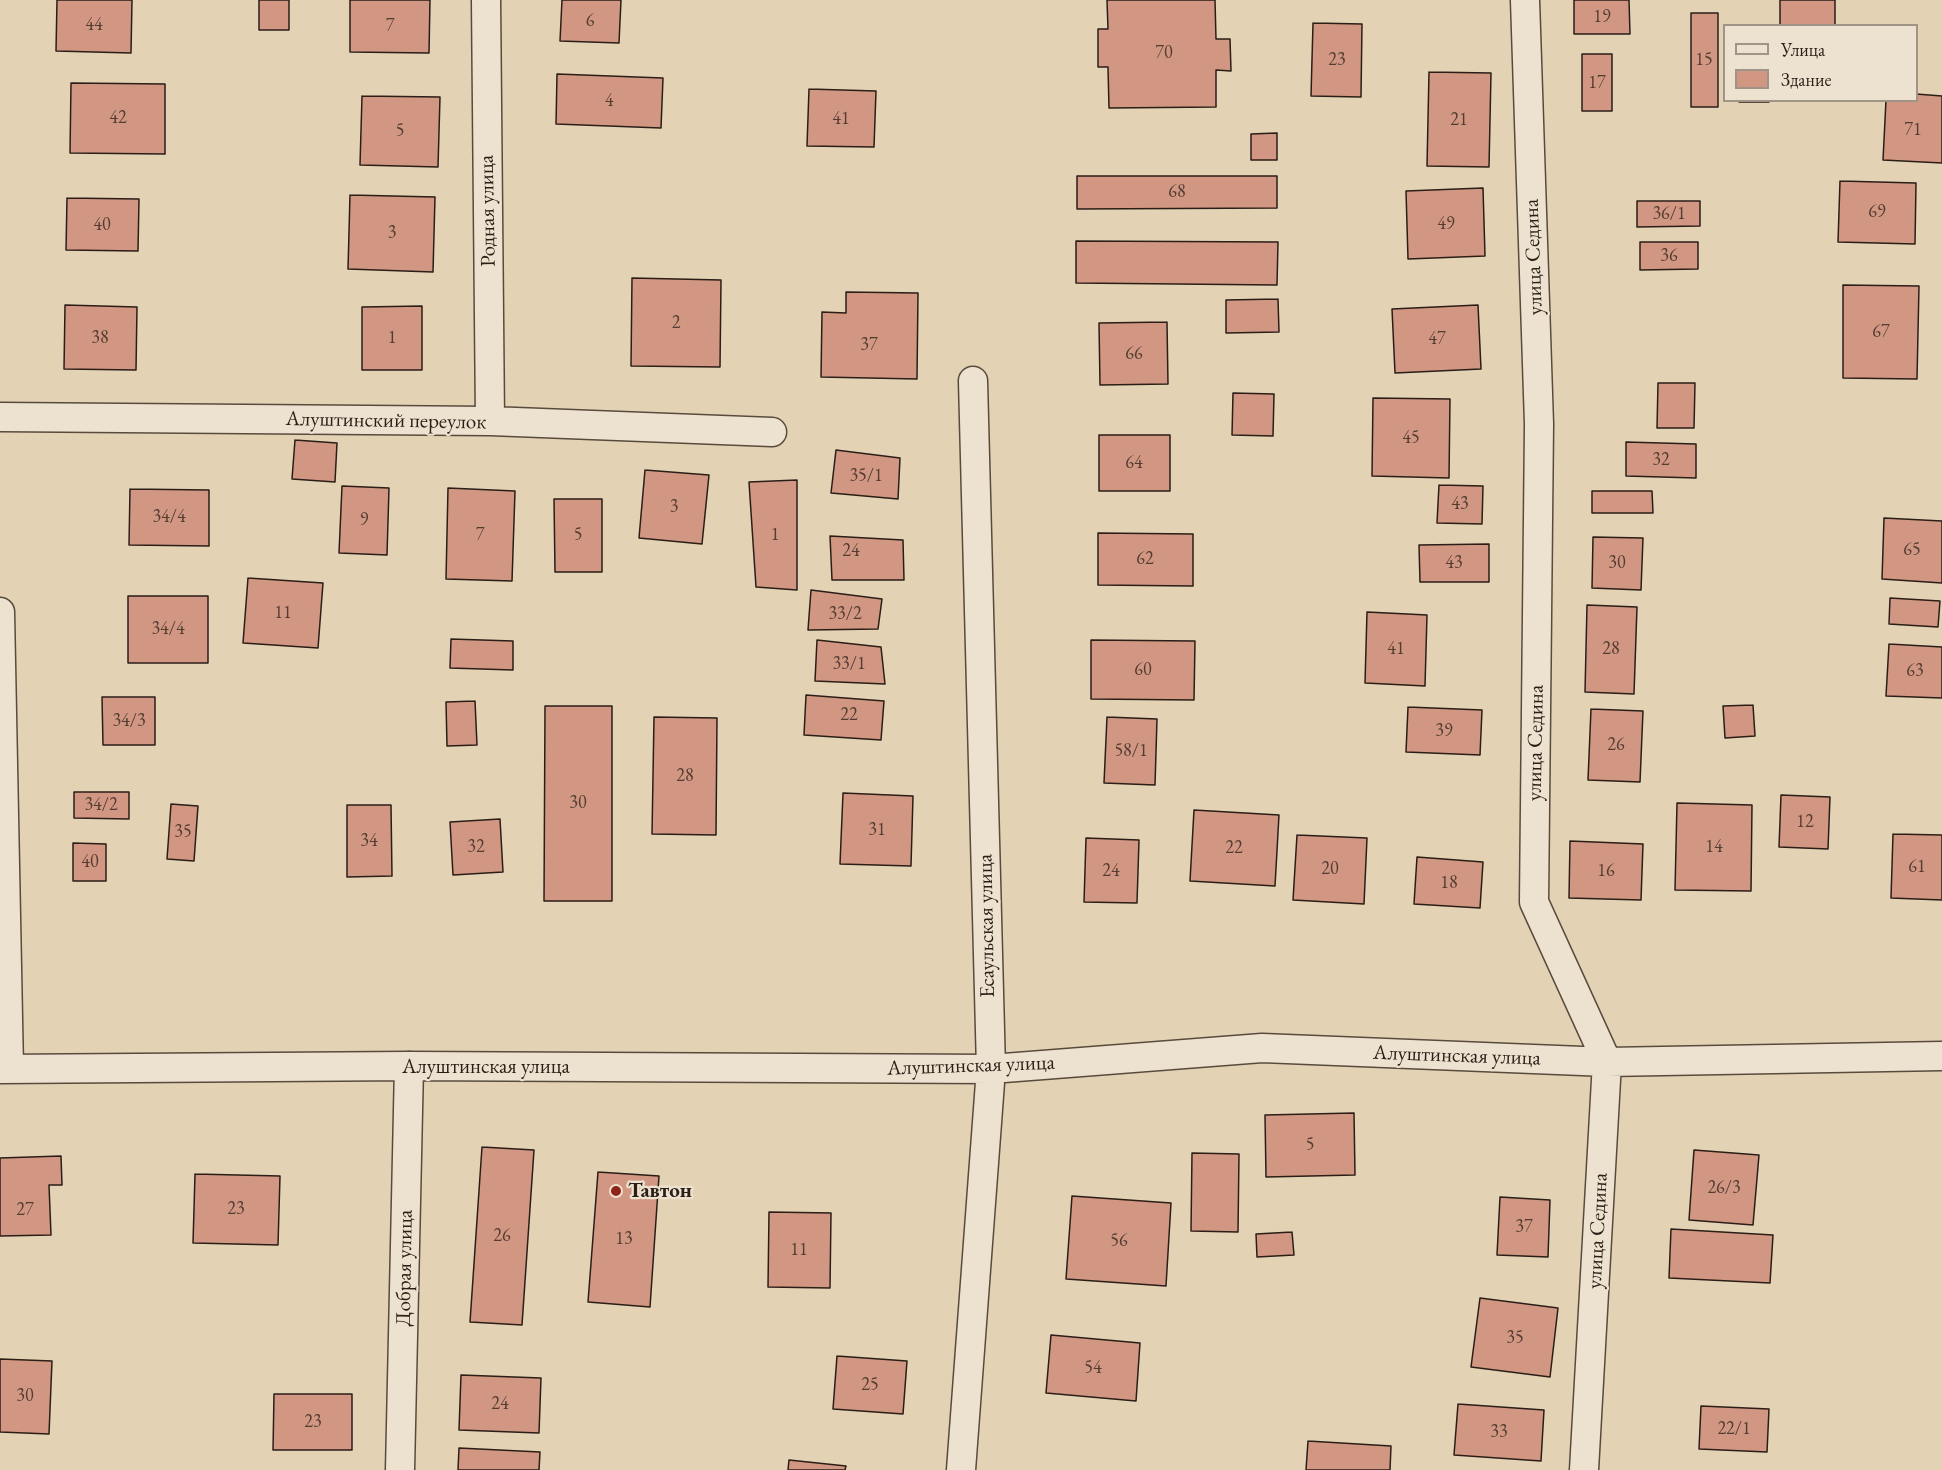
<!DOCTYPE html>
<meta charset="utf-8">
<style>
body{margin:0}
#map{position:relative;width:1942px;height:1470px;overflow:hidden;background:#e4d2b5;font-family:"EB Garamond",serif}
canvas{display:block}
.legend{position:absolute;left:1723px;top:24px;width:195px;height:78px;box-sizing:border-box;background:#ede2cf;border:2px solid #9f9485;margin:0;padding:8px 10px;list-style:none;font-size:18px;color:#2a1e17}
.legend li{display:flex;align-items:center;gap:12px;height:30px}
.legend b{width:30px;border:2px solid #9f9485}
</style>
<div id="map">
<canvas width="1942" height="1470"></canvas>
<ul class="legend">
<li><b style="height:8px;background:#ede2cf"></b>Улица</li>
<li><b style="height:16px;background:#d19782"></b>Здание</li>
</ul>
</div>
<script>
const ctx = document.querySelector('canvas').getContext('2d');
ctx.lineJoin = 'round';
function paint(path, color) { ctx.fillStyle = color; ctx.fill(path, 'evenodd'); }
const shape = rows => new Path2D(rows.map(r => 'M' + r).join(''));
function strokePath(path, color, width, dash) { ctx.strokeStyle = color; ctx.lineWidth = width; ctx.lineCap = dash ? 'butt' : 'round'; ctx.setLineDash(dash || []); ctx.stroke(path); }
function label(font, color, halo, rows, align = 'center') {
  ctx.font = font + ' "EB Garamond",serif'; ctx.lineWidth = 4.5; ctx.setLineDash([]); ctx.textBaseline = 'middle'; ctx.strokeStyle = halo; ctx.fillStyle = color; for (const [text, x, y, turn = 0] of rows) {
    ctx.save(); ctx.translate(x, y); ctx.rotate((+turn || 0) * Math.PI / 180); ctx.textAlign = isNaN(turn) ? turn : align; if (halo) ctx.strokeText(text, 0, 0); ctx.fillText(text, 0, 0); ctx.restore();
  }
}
const building = shape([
 [57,0,132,0,131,53,56,51,57,0],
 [259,0,289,0,289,30,259,30,259,0],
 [350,0,430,0,429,53,350,52,350,0],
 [562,0,621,0,619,43,560,41,562,0],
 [1107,0,1215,0,1216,39,1230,39,1231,71,1216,70,1216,107,1109,108,1108,67,1098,67,1098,29,1108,29,1107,0],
 [1574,0,1629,0,1630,34,1574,34,1574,0],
 [1780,0,1835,0,1835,26,1780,26,1780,0],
 [1691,13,1718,13,1718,107,1691,107,1691,13],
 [1313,23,1362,24,1361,97,1311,96,1313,23],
 [1582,54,1612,54,1612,111,1582,111,1582,54],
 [1429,72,1491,73,1489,167,1427,166,1429,72],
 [557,74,663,78,661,128,556,124,557,74],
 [71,83,165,84,165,154,70,153,71,83],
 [809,89,876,91,874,147,807,146,809,89],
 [1916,94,1942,96,1942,163,1883,160,1886,100,1916,100,1916,94],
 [362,96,440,97,438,167,360,165,362,96],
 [1739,100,1769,100,1769,102,1739,102,1739,100],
 [1277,133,1277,160,1251,160,1251,134,1277,133],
 [1077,176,1277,176,1277,208,1077,209,1077,176],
 [1840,181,1916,183,1915,244,1838,242,1840,181],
 [1483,188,1485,256,1408,259,1406,191,1483,188],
 [350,195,435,197,433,272,348,269,350,195],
 [67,198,139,199,138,251,66,250,67,198],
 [1637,201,1700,201,1700,226,1637,227,1637,201],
 [1076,241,1278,242,1277,285,1076,283,1076,241],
 [1640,242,1698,242,1698,269,1640,270,1640,242],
 [632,278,721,280,720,367,631,366,632,278],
 [1843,285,1919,286,1917,379,1843,378,1843,285],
 [846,292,918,293,917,379,821,377,822,312,846,313,846,292],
 [1278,299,1279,332,1226,333,1226,300,1278,299],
 [65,305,137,307,136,370,64,369,65,305],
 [1478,305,1481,369,1395,373,1392,309,1478,305],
 [422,306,422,370,362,370,362,307,422,306],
 [1167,322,1168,384,1100,385,1099,323,1167,322],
 [1658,383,1695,383,1694,428,1657,428,1658,383],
 [1233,393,1274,394,1273,436,1232,435,1233,393],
 [1373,398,1450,399,1449,478,1372,476,1373,398],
 [1099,435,1170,435,1170,491,1099,491,1099,435],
 [295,440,337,443,335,482,292,479,295,440],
 [1626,442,1696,444,1696,478,1626,476,1626,442],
 [836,450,900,458,898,499,831,493,836,450],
 [645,470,709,475,702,544,639,538,645,470],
 [797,480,797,590,756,587,749,482,797,480],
 [1439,485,1483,486,1482,524,1437,523,1439,485],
 [342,486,389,488,387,555,339,553,342,486],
 [448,488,515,491,512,581,446,579,448,488],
 [130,489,209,490,209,546,129,545,130,489],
 [1592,491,1652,491,1653,513,1592,513,1592,491],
 [554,499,602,499,602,572,555,572,554,499],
 [1884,518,1942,521,1942,583,1882,579,1884,518],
 [1098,533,1193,534,1193,586,1098,585,1098,533],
 [830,536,903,540,904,580,832,580,830,536],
 [1593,537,1643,538,1641,590,1592,588,1593,537],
 [1489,544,1489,582,1420,582,1419,545,1489,544],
 [248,578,323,583,318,648,243,643,248,578],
 [811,590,882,599,878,629,808,630,811,590],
 [128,596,208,596,208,663,128,663,128,596],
 [1890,598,1940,601,1938,627,1889,624,1890,598],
 [1587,605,1637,607,1634,694,1585,692,1587,605],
 [1367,612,1427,615,1425,686,1365,683,1367,612],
 [451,639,513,641,513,670,450,668,451,639],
 [817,640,881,647,885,684,815,681,817,640],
 [1091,640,1195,641,1194,700,1091,699,1091,640],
 [1889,644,1942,647,1942,698,1886,696,1889,644],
 [806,695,884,701,881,740,804,735,806,695],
 [102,697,155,697,155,745,103,745,102,697],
 [475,701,477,745,447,746,446,702,475,701],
 [1753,705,1755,736,1725,738,1723,706,1753,705],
 [545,706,612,706,612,901,544,901,545,706],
 [1408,707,1482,710,1480,755,1406,752,1408,707],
 [1591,709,1643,711,1640,782,1588,780,1591,709],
 [654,717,717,718,716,835,652,834,654,717],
 [1107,717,1157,719,1155,785,1104,783,1107,717],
 [74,792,129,792,129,819,74,818,74,792],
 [843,793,913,796,911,866,840,864,843,793],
 [1781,795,1830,797,1828,849,1779,847,1781,795],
 [1677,803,1752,805,1751,891,1675,890,1677,803],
 [171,804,198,806,194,861,167,859,171,804],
 [347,805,391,805,392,876,347,877,347,805],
 [1194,810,1279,815,1275,886,1190,881,1194,810],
 [500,819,503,872,453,875,450,822,500,819],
 [1893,834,1942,835,1942,900,1891,898,1893,834],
 [1297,835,1367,838,1364,904,1293,900,1297,835],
 [1086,838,1139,840,1137,903,1084,902,1086,838],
 [1570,841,1643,844,1641,900,1569,898,1570,841],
 [73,843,106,844,106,881,73,881,73,843],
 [1417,857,1483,862,1480,908,1414,904,1417,857],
 [1354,1113,1355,1175,1266,1177,1265,1115,1354,1113],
 [482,1147,534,1150,522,1325,470,1322,482,1147],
 [1694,1150,1759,1155,1753,1225,1689,1220,1694,1150],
 [1192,1153,1239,1154,1238,1232,1191,1231,1192,1153],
 [61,1156,62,1185,49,1185,51,1235,0,1236,0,1158,61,1156],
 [598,1172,659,1176,650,1307,588,1302,598,1172],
 [195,1174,280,1176,278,1245,193,1243,195,1174],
 [1072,1196,1171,1203,1166,1286,1066,1279,1072,1196],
 [1500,1197,1550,1200,1548,1257,1497,1255,1500,1197],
 [769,1212,831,1213,830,1288,768,1287,769,1212],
 [1671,1229,1773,1235,1770,1283,1669,1278,1671,1229],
 [1292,1232,1294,1255,1257,1257,1256,1234,1292,1232],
 [1480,1298,1558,1308,1550,1377,1471,1367,1480,1298],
 [1051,1335,1140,1343,1136,1401,1046,1393,1051,1335],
 [837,1356,907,1361,903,1414,833,1409,837,1356],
 [0,1359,52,1361,49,1434,0,1432,0,1359],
 [461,1375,541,1378,539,1433,459,1430,461,1375],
 [274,1394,352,1394,352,1450,273,1450,274,1394],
 [1458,1404,1544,1410,1541,1461,1454,1455,1458,1404],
 [1701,1406,1769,1409,1767,1452,1699,1449,1701,1406],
 [1308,1441,1391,1446,1390,1470,1306,1470,1308,1441],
 [459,1448,540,1452,539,1470,458,1470,459,1448],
 [789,1460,846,1466,845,1470,788,1470,789,1460]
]);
const street = shape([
 [486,0,490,421],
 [1525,0,1539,424,1534,902,1607,1062,1584,1470],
 [0,417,490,421,772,432],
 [0,612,9,1069],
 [0,1069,409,1066,991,1069,1262,1048,1607,1062,1942,1056],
 [400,1470,409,1066],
 [961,1470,991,1069,973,381]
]);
const markers = [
 [616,1191,6,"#8f2418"]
];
const numberNames = [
 ["19",1602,17],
 ["6",590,21],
 ["44",94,25],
 ["7",390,26],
 ["70",1164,53],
 ["23",1337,60],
 ["15",1704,60],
 ["17",1597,83],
 ["4",609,101],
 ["42",118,118],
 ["41",841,119],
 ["21",1459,120],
 ["71",1913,130],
 ["5",400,131],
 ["68",1177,192],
 ["69",1877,212],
 ["36/1",1669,214],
 ["49",1446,224],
 ["40",102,225],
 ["3",392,233],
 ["36",1669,256],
 ["2",676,323],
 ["67",1881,332],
 ["38",100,338],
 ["1",392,338],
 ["47",1437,339],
 ["37",869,345],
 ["66",1134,354],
 ["45",1411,438],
 ["32",1661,460],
 ["64",1134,463],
 ["35/1",866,476],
 ["43",1460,504],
 ["3",674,507],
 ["34/4",169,517],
 ["9",364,520],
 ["7",480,535],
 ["5",578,535],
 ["1",775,535],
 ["65",1912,550],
 ["24",851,551],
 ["62",1145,559],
 ["43",1454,563],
 ["30",1617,563],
 ["11",283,613],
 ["33/2",845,614],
 ["34/4",168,629],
 ["41",1396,649],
 ["28",1611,649],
 ["33/1",849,664],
 ["60",1143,670],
 ["63",1915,671],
 ["22",849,715],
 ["34/3",129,721],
 ["39",1444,731],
 ["26",1616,745],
 ["58/1",1131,751],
 ["28",685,776],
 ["30",578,803],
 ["34/2",101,805],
 ["12",1805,822],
 ["31",877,830],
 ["35",183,832],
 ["34",369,841],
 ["32",476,847],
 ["14",1714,847],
 ["22",1234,848],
 ["40",90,862],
 ["61",1917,867],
 ["20",1330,869],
 ["24",1111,871],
 ["16",1606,871],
 ["18",1449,883],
 ["5",1310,1145],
 ["26/3",1724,1188],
 ["23",236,1209],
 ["27",25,1210],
 ["37",1524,1227],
 ["26",502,1236],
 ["13",624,1239],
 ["56",1119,1241],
 ["11",799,1250],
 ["35",1515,1338],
 ["54",1093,1368],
 ["25",870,1385],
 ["30",25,1396],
 ["24",500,1404],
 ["23",313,1422],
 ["22/1",1734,1429],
 ["33",1499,1432]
];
const streetNames = [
 ["Родная улица",488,211,-91],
 ["улица Седина",1534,257,-92],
 ["Алуштинский переулок",386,421,1],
 ["улица Седина",1536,743,-89],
 ["Есаульская улица",987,926,-91],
 ["Алуштинская улица",1457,1056,2],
 ["Алуштинская улица",971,1066,-2],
 ["Алуштинская улица",486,1067],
 ["улица Седина",1598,1231,-87],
 ["Добрая улица",405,1268,-89]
];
const poiNames = [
 ["Тавтон",628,1191]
];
paint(building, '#d19782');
strokePath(building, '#2a1e17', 1.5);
strokePath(street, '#584b3e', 31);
strokePath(street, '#ede2cf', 28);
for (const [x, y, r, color] of markers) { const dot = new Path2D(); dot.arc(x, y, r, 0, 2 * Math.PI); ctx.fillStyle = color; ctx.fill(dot); strokePath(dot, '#ede2cf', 2); }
label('18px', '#543c32', null, numberNames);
label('21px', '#2a1e17', '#ede2cf', streetNames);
label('bold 21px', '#2a1e17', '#ede2cf', poiNames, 'left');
</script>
